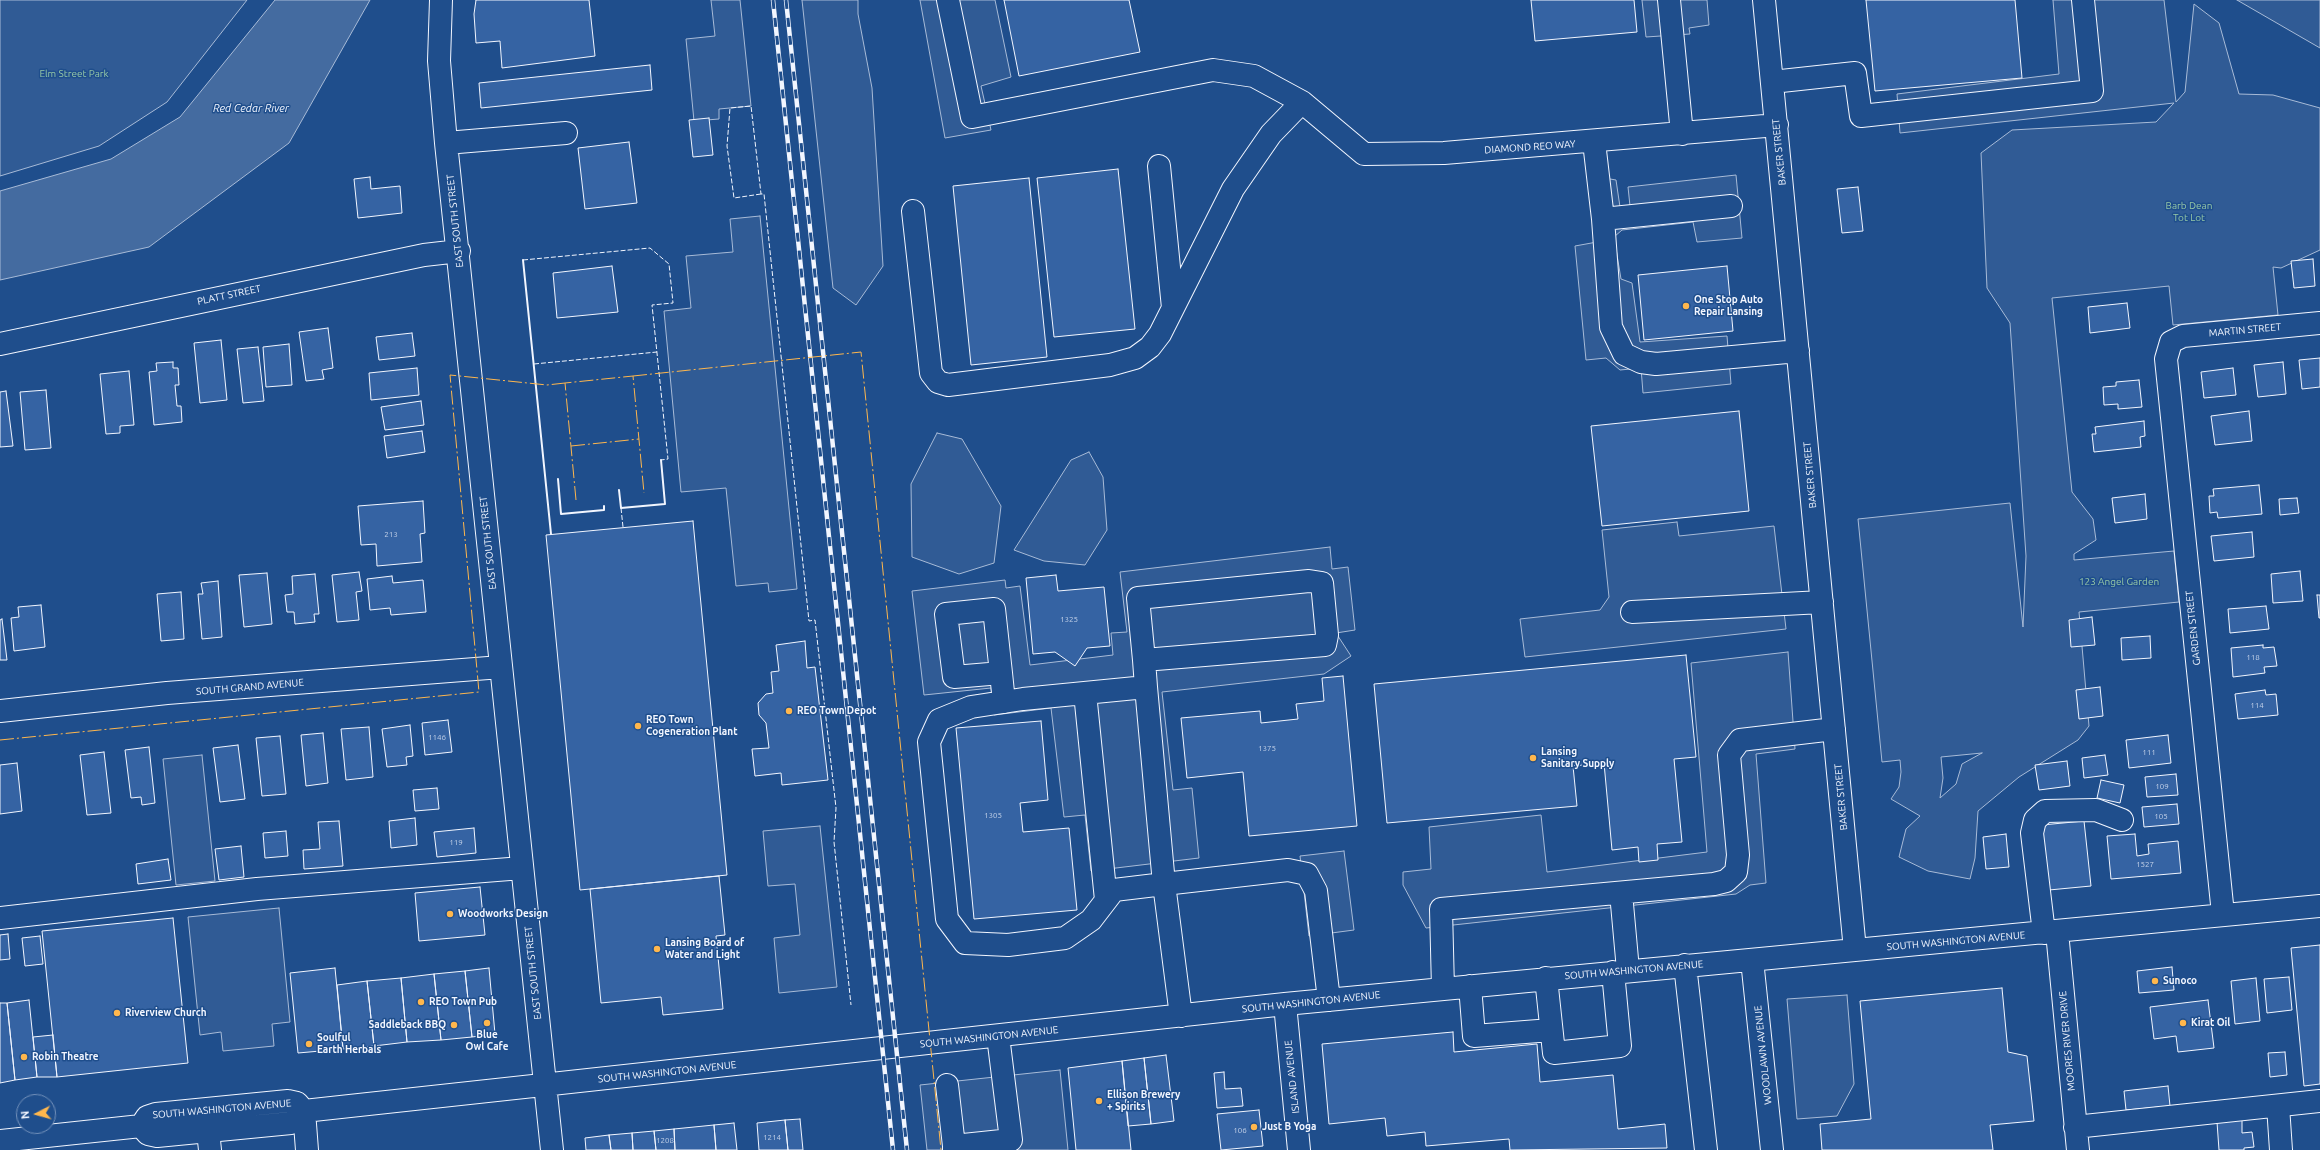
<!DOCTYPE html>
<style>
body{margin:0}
#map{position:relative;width:2320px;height:1150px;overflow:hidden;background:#1f4e8c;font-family:Ubuntu,sans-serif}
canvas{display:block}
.north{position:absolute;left:16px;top:1094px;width:40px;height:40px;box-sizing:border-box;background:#1f4e8c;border:1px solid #7391ba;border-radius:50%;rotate:264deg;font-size:11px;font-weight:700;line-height:16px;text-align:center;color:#f2f6ff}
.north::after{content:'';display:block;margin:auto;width:14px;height:18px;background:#ffb74d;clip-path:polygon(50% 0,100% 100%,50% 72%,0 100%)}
</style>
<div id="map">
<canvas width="2320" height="1150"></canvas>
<div class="north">N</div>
</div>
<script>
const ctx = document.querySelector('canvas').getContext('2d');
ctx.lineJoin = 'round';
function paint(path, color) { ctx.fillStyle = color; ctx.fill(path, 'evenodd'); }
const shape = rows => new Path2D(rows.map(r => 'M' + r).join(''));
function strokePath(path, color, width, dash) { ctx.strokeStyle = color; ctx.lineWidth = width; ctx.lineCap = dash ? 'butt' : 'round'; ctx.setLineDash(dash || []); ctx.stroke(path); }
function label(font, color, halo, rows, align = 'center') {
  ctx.font = font + ' Ubuntu,sans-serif'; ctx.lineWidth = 3; ctx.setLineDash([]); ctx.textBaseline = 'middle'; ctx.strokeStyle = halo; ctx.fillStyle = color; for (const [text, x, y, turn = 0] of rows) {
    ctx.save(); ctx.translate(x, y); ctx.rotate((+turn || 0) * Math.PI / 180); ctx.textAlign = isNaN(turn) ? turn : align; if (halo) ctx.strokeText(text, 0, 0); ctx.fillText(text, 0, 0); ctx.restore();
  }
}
const built = shape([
 [0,0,247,0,167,102,99,146,0,176,0,0],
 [711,0,740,0,751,106,719,109,719,119,694,121,686,39,715,36,711,0],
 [802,0,858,0,858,14,872,88,883,266,856,305,833,288,802,0],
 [920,0,995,0,1011,77,981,86,991,130,945,138,920,0],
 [1642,0,1707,0,1709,25,1689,28,1690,34,1646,37,1642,0],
 [2053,0,2164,0,2176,102,2185,92,2194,4,2219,23,2239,94,2273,95,2320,108,2320,250,2281,268,2273,267,2278,315,2173,325,2169,286,2052,298,2072,492,2093,519,2096,540,2074,554,2074,560,2174,551,2179,602,2079,612,2089,726,2078,740,2019,777,1978,811,1975,858,1970,879,1928,871,1899,857,1906,829,1920,816,1891,799,1899,787,1901,772,1900,760,1882,762,1858,519,2010,503,2023,627,2026,556,2010,323,1987,288,1981,153,2012,130,2156,122,2174,103,1900,133,1897,94,2059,74,2053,0],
 [1982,753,1962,764,1956,784,1940,798,1943,778,1941,757,1982,753],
 [2237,0,2320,0,2320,48,2237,0],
 [1587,175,1616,180,1620,207,1630,206,1628,187,1736,175,1742,238,1697,242,1693,222,1622,230,1614,237,1621,279,1632,283,1640,342,1727,336,1731,384,1643,393,1641,368,1620,370,1606,358,1586,360,1575,246,1597,242,1587,175],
 [760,216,797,589,769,592,768,583,736,586,726,488,681,492,664,311,691,308,686,256,733,252,730,219,760,216],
 [937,433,962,439,1001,506,994,563,959,574,912,557,911,484,937,433],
 [1089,452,1103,477,1107,530,1085,565,1044,561,1014,550,1071,460,1089,452],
 [1677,522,1679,536,1774,526,1786,629,1525,657,1520,619,1600,610,1609,597,1602,530,1677,522],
 [1330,547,1332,569,1348,567,1355,630,1336,633,1351,656,1324,674,1162,692,1173,790,1192,788,1199,858,1091,871,1085,815,1064,817,1051,708,994,715,991,688,924,695,912,591,1005,580,1006,588,1020,586,1030,665,1113,655,1111,633,1127,632,1120,572,1330,547],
 [1788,652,1795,749,1756,754,1766,883,1750,885,1736,894,1426,928,1403,885,1403,872,1431,869,1429,827,1541,815,1547,872,1707,852,1691,663,1788,652],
 [202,755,215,881,176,885,163,759,202,755],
 [820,826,837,987,779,993,774,938,800,935,795,884,768,886,763,831,820,826],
 [1344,851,1354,930,1309,936,1300,856,1344,851],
 [279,908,290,1022,272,1024,274,1046,223,1051,221,1032,200,1035,188,917,279,908],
 [1847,995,1854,1084,1837,1116,1797,1119,1787,999,1847,995],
 [1060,1070,1068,1150,927,1150,920,1085,1060,1070]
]);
const water = shape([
 [275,0,370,0,289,143,149,247,0,280,0,191,111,159,180,117,275,0]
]);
const building = shape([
 [476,0,589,0,595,56,502,68,500,41,476,43,474,14,476,0],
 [1004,0,1129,0,1140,52,1019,76,1004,0],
 [1531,0,1634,0,1637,32,1535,41,1531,0],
 [1866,0,2015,0,2022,78,1875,91,1866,0],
 [650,65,652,90,481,108,479,83,650,65],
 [709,118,713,155,693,157,689,120,709,118],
 [629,142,637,203,585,209,578,148,629,142],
 [1118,169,1135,329,1054,337,1037,178,1118,169],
 [370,177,371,189,400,186,402,213,358,218,354,179,370,177],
 [1029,178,1047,357,971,365,953,186,1029,178],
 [1858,187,1863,231,1842,233,1837,189,1858,187],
 [2313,259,2315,286,2294,288,2291,261,2313,259],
 [612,266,618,312,557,318,553,273,612,266],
 [1727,266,1733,331,1644,340,1638,275,1727,266],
 [2127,303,2130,328,2090,333,2088,307,2127,303],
 [328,328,333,368,322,370,324,379,306,381,299,332,328,328],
 [412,333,415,356,379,360,376,337,412,333],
 [221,340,227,400,200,403,194,343,221,340],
 [289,344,292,385,266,387,263,347,289,344],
 [258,347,264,401,243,403,237,349,258,347],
 [2320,358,2320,387,2302,389,2299,360,2320,358],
 [173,362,173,368,178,368,179,385,175,385,177,406,181,406,182,422,154,425,149,372,157,371,156,363,173,362],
 [2283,362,2286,394,2258,397,2254,365,2283,362],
 [417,368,419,395,371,400,369,373,417,368],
 [2233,368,2236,395,2204,398,2201,372,2233,368],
 [129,371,134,425,120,426,120,433,106,434,100,374,129,371],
 [2139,380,2142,407,2118,409,2118,404,2104,405,2103,387,2116,386,2116,382,2139,380],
 [46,390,51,448,25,450,20,392,46,390],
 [6,391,13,446,0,447,0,392,6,391],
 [421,401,424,425,385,430,381,407,421,401],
 [1739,411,1749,511,1602,526,1591,426,1739,411],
 [2249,411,2252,441,2215,445,2211,416,2249,411],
 [2144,421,2145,436,2140,437,2141,447,2094,452,2092,434,2096,434,2095,427,2144,421],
 [422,431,425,452,387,458,384,436,422,431],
 [2259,485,2262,514,2218,518,2217,512,2210,513,2209,496,2214,496,2213,489,2259,485],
 [2145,494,2147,519,2115,523,2112,498,2145,494],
 [2297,498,2299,513,2280,515,2279,499,2297,498],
 [423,501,425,533,420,534,422,562,377,566,376,544,361,545,358,506,423,501],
 [693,521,727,875,580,890,546,535,693,521],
 [2252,532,2254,557,2214,561,2211,536,2252,532],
 [2300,571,2303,601,2273,603,2271,574,2300,571],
 [359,572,362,591,356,592,359,620,337,622,332,575,359,572],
 [267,573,272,624,244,627,239,575,267,573],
 [315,574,319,614,314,614,315,622,295,624,294,612,287,612,285,595,293,594,292,576,315,574],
 [1056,575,1058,591,1104,587,1110,646,1087,648,1075,666,1055,652,1033,654,1026,578,1056,575],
 [392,576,393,583,423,580,426,612,391,615,390,608,370,610,367,579,392,576],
 [218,581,222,637,202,639,198,594,203,594,201,583,218,581],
 [181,592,184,639,161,641,157,594,181,592],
 [2317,595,2320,595,2320,618,2319,618,2317,595],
 [41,605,45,647,14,651,11,618,19,617,18,607,41,605],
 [2266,606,2269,629,2230,633,2228,609,2266,606],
 [2092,617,2095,645,2071,647,2069,620,2092,617],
 [2,619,7,660,0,660,0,620,2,619],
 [2150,636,2151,658,2122,660,2121,638,2150,636],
 [805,641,807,668,815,667,828,780,782,785,781,773,755,776,752,749,769,748,766,723,759,715,758,703,766,694,773,693,771,672,779,671,776,645,805,641],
 [2263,645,2263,648,2274,647,2277,666,2264,667,2265,673,2233,677,2231,648,2263,645],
 [1686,655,1696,757,1674,759,1682,842,1657,844,1658,860,1639,862,1638,847,1612,850,1604,763,1573,766,1577,806,1387,823,1374,684,1686,655],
 [1343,676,1357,826,1249,836,1243,772,1187,778,1181,718,1260,711,1261,723,1298,719,1296,704,1324,701,1322,678,1343,676],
 [2100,687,2103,716,2079,719,2076,690,2100,687],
 [2265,690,2266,695,2276,694,2278,715,2238,719,2235,694,2265,690],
 [448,720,452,752,425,755,422,723,448,720],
 [1041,721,1048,800,1020,803,1023,832,1069,828,1077,910,974,919,956,728,1041,721],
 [410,725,413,756,406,757,407,765,387,767,382,729,410,725],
 [369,727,373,777,346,780,341,729,369,727],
 [323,733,328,783,306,786,301,735,323,733],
 [2168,735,2171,763,2129,768,2126,740,2168,735],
 [280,736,286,794,262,796,256,738,280,736],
 [238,745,245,799,220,802,213,748,238,745],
 [149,747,155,803,142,805,141,797,131,798,125,750,149,747],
 [104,752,111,813,87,815,80,755,104,752],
 [2105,755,2108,775,2084,778,2082,758,2105,755],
 [2067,761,2070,786,2039,790,2035,765,2067,761],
 [17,763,22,811,0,814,0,765,17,763],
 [2176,774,2178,795,2147,797,2145,777,2176,774],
 [2101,780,2124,785,2120,803,2097,798,2101,780],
 [437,788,439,809,415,811,413,790,437,788],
 [2177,804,2179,824,2144,827,2142,807,2177,804],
 [415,818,417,845,391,848,389,821,415,818],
 [339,821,343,866,304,869,303,850,320,849,318,822,339,821],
 [2084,821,2091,886,2049,890,2042,825,2084,821],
 [474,828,476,853,437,857,434,832,474,828],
 [286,831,288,856,265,858,263,833,286,831],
 [2006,834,2009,867,1986,869,1983,837,2006,834],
 [2135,834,2137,856,2149,854,2148,844,2178,841,2181,873,2111,879,2107,836,2135,834],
 [241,846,244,877,219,880,215,849,241,846],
 [168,859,171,880,138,884,136,864,168,859],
 [719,876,725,935,716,936,723,1009,663,1015,661,997,601,1003,590,889,719,876],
 [480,887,485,935,419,941,415,893,480,887],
 [173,918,188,1063,57,1077,42,931,173,918],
 [8,934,10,959,0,960,0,935,8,934],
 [40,936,43,964,25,966,22,938,40,936],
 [2320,945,2320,1084,2304,1086,2291,948,2320,945],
 [2172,967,2174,990,2139,993,2137,971,2172,967],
 [335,968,343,1049,298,1053,290,973,335,968],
 [489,968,495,1034,472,1037,465,971,489,968],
 [465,971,472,1037,441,1040,434,974,465,971],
 [434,974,441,1040,407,1042,401,978,434,974],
 [2289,977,2292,1010,2267,1013,2264,979,2289,977],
 [401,978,407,1042,374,1046,367,981,401,978],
 [2256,978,2260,1021,2235,1024,2231,981,2256,978],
 [367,981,374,1046,343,1049,337,985,367,981],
 [2002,988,2008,1052,2027,1056,2034,1121,1990,1125,1993,1150,1822,1150,1820,1124,1871,1119,1860,1001,2002,988],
 [29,1000,37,1077,15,1080,7,1003,29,1000],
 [2208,1000,2214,1048,2178,1052,2176,1036,2154,1039,2150,1007,2208,1000],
 [0,1003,7,1003,15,1080,0,1083,0,1003],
 [1453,1032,1454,1052,1537,1044,1540,1082,1613,1075,1618,1129,1665,1124,1667,1148,1510,1150,1509,1139,1426,1146,1425,1132,1387,1136,1385,1118,1329,1124,1322,1044,1453,1032],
 [53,1035,57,1077,37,1077,33,1037,53,1035],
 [2285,1052,2287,1075,2270,1077,2268,1053,2285,1052],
 [1166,1055,1174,1121,1151,1124,1144,1058,1166,1055],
 [1144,1058,1151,1124,1128,1126,1122,1061,1144,1058],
 [1122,1061,1131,1150,1076,1150,1068,1068,1122,1061],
 [1224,1072,1225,1089,1241,1088,1243,1106,1217,1108,1214,1073,1224,1072],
 [2168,1086,2170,1106,2126,1110,2124,1091,2168,1086],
 [1259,1110,1263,1146,1221,1150,1217,1114,1259,1110],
 [800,1119,803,1150,788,1150,785,1120,800,1119],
 [785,1120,788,1150,759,1150,757,1123,785,1120],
 [2242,1120,2242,1133,2252,1132,2254,1147,2244,1148,2244,1150,2219,1150,2217,1122,2242,1120],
 [734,1123,737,1150,716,1150,714,1125,734,1123],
 [714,1125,716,1150,675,1150,674,1129,714,1125],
 [674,1129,675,1150,656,1150,654,1131,674,1129],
 [654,1131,656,1150,633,1150,632,1133,654,1131],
 [632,1133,633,1150,611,1150,609,1135,632,1133],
 [609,1135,611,1150,586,1150,585,1138,609,1135]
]);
const minor = shape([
 [441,0,439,61,446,143,552,1150],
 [948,0,972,117,1213,70,1254,76,1302,102,1364,154,1444,153,1777,125],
 [1669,0,1682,134],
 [1764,0,1855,950],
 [1772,82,1855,73,1861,116,2092,91,2083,0],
 [1594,142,1603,219,1611,327,1624,354,1641,362,1656,364,1798,351],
 [446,143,566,133],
 [1159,166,1173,308],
 [913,211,931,373,938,382,948,385,1110,365,1135,358,1150,347,1160,334,1233,189,1271,134,1302,102],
 [1603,219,1731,206],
 [0,344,424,255,459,251],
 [1632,612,1822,602],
 [1144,660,1138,598,1309,581,1322,583,1327,635,1325,645,1144,660,1146,687,1164,884,1114,890,1091,920,1065,938,1008,945,965,943,947,919,929,742,939,720,971,707,1023,699,1146,687],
 [1001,673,954,677,946,614,994,609,1001,673,1004,702],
 [1085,693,1106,900],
 [0,711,167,693,501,667],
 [1621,893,1628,970],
 [2223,914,2166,359,2171,342,2183,336,2320,323],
 [0,918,257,889,522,868],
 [2057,932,2078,1150],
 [2044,933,2032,833,2035,820,2045,811,2096,810,2122,820],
 [1752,960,1772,1150],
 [1685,965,1706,1150],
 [1546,978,1554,1053,1620,1046,1613,972],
 [1470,986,1474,1036,1551,1030],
 [1443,989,1441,909,1714,884,1726,881,1736,872,1738,855,1729,755,1740,740,1834,729],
 [1285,1004,1299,1150],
 [1181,1016,1164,884,1288,870,1307,874,1316,891,1329,1000],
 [947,1085,954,1146],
 [288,1101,297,1103,304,1111,299,1119,291,1123,157,1136,148,1134,141,1126,147,1117,156,1114,288,1101],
 [2278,1106,2281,1150],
 [2075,1127,2320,1101],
 [208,1131,210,1150],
 [0,1141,141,1126],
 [307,1150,304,1111,1285,1004,2320,906],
 [954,1150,954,1146,1011,1140,998,1036]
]);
const rail = shape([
 [773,0,893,1150],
 [786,0,907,1150]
]);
const fence = shape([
 [761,194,734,198,727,146,730,108,751,106,761,194,764,194,809,621,815,620,836,808,834,842,851,1005],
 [523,260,650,248,669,264,673,303,652,305,668,459,661,460],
 [534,364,657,352],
 [621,508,623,527]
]);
const wall = shape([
 [523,260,551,534],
 [558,479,561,514,604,510,604,506],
 [619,490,621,508,665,504,661,460]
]);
const power = shape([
 [633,376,861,352,941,1150],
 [571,446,639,439],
 [576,500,565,383,633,376,644,493],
 [0,740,479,692,450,375,547,385,565,383]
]);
const markers = [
 [1686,306,4,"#ffb74d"],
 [789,711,4,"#ffb74d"],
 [638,726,4,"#ffb74d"],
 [1533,758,4,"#ffb74d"],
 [450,914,4,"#ffb74d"],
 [657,949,4,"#ffb74d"],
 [2155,981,4,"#ffb74d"],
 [421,1002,4,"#ffb74d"],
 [117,1013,4,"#ffb74d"],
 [487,1023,4,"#ffb74d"],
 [2183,1023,4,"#ffb74d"],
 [454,1025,4,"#ffb74d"],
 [309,1044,4,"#ffb74d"],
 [24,1057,4,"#ffb74d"],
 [1099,1101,4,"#ffb74d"],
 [1254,1127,4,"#ffb74d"]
];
const numberNames = [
 ["213",391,534],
 ["1325",1069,619],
 ["118",2253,657],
 ["114",2257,705],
 ["1146",437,737],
 ["1375",1267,748],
 ["111",2149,752],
 ["109",2162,786],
 ["1305",993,815],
 ["105",2161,816],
 ["119",456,842],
 ["1527",2145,864],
 ["106",1240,1130],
 ["1214",772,1137],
 ["1208",665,1140]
];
const parkNames = [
 ["Elm Street Park",74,74],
 ["Barb Dean",2189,206],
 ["Tot Lot",2189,218],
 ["123 Angel Garden",2119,582]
];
const streetNames = [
 ["DIAMOND REO WAY",1530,147,-4],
 ["BAKER STREET",1779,152,-96],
 ["EAST SOUTH STREET",455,221,-96],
 ["PLATT STREET",229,295,-12],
 ["MARTIN STREET",2245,330,-5],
 ["BAKER STREET",1810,475,-95],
 ["EAST SOUTH STREET",488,543,-96],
 ["GARDEN STREET",2193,628,-96],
 ["SOUTH GRAND AVENUE",250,687,-5],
 ["BAKER STREET",1841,797,-95],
 ["SOUTH WASHINGTON AVENUE",1956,941,-5],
 ["SOUTH WASHINGTON AVENUE",1634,970,-5],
 ["EAST SOUTH STREET",533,973,-96],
 ["SOUTH WASHINGTON AVENUE",1311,1002,-6],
 ["SOUTH WASHINGTON AVENUE",989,1037,-6],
 ["MOORES RIVER DRIVE",2067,1041,-95],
 ["WOODLAWN AVENUE",1763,1055,-96],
 ["SOUTH WASHINGTON AVENUE",667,1072,-6],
 ["ISLAND AVENUE",1292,1077,-96],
 ["SOUTH WASHINGTON AVENUE",222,1109,-5]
];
const poiNames = [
 ["One Stop Auto",1694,300],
 ["Repair Lansing",1694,312],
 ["REO Town Depot",797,711],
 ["REO Town",646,720],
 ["Cogeneration Plant",646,732],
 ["Lansing",1541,752],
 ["Sanitary Supply",1541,764],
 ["Woodworks Design",458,914],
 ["Lansing Board of",665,943],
 ["Water and Light",665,955],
 ["Sunoco",2163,981],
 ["REO Town Pub",429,1002],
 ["Riverview Church",125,1013],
 ["Kirat Oil",2191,1023],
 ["Saddleback BBQ",446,1025,"right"],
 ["Blue",487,1035,"center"],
 ["Owl Cafe",487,1047,"center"],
 ["Soulful",317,1038],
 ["Earth Herbals",317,1050],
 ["Robin Theatre",32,1057],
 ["Ellison Brewery",1107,1095],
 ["+ Spirits",1107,1107],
 ["Just B Yoga",1262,1127]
];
const waterNames = [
 ["Red Cedar River",251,108]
];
paint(built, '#305b95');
strokePath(built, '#a8bbd7', 1);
paint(water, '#446ba0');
strokePath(water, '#a8bbd7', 1);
paint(building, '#3563a3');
strokePath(building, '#f2f6ff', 1);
strokePath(minor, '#f2f6ff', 24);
strokePath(minor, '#1f4e8c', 22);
strokePath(rail, '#f2f6ff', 4.5);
strokePath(rail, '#1f4e8c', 3, [9]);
strokePath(fence, '#f2f6ff', 1, [5, 2]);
strokePath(wall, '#f2f6ff', 2);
strokePath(power, '#ffb74d', 1, [14, 3, 2, 3]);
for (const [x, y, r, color] of markers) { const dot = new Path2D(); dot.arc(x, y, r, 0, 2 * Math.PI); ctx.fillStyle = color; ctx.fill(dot); strokePath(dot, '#1f4e8c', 1.5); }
label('8px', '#c3d1e8', null, numberNames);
label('10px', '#97c8a6', '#1f4e8c', parkNames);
label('10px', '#f2f6ff', '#1f4e8c', streetNames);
label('bold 10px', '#f2f6ff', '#1f4e8c', poiNames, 'left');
label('italic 11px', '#f2f6ff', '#1f4e8c', waterNames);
</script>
